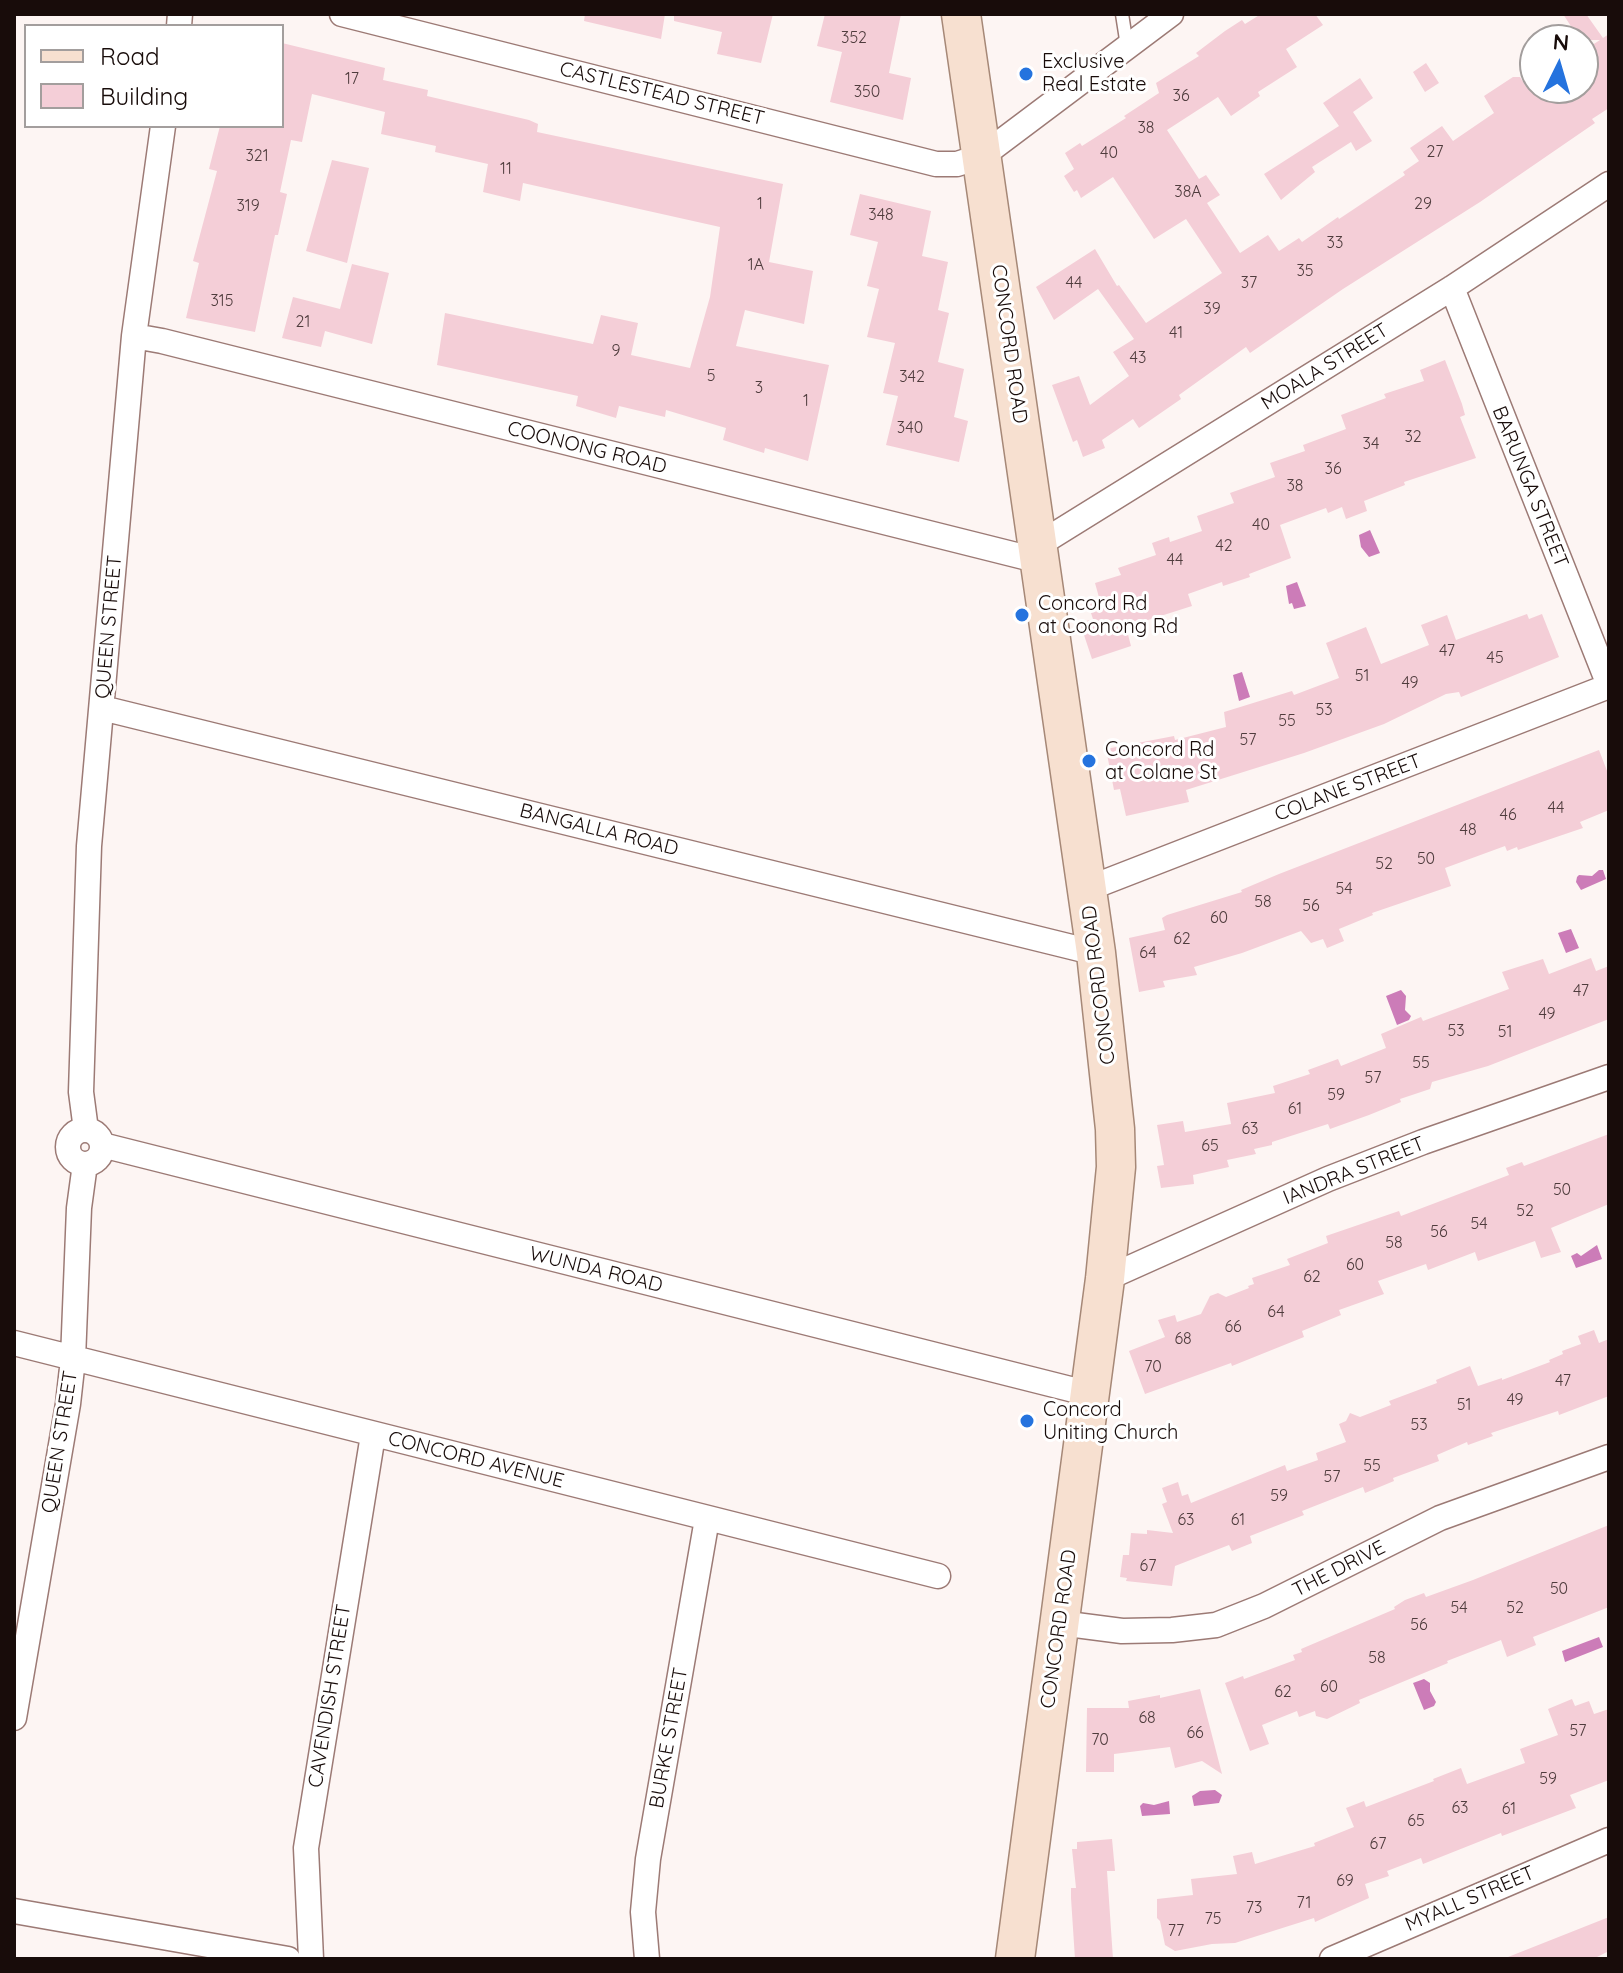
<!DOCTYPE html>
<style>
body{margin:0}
#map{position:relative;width:1623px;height:1973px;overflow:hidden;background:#fdf5f3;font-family:Quicksand,sans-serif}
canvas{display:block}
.frame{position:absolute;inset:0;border:16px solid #180c0a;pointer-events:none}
.legend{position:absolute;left:24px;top:24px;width:260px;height:104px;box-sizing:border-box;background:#fff;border:2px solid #a39e9d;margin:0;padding:10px 14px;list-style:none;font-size:24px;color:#180c0a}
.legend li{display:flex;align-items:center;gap:16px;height:40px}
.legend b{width:40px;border:2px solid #a39e9d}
.north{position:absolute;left:1519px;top:24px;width:80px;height:80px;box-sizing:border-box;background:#fff;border:2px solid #a39e9d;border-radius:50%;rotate:5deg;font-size:22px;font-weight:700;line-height:32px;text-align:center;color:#180c0a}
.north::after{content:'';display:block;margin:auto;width:28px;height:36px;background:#2573de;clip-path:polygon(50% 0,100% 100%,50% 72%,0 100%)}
</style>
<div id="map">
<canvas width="1623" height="1973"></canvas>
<div class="frame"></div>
<ul class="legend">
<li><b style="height:10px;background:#f7e0d0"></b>Road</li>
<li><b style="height:22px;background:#f4ced7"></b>Building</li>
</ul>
<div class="north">N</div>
</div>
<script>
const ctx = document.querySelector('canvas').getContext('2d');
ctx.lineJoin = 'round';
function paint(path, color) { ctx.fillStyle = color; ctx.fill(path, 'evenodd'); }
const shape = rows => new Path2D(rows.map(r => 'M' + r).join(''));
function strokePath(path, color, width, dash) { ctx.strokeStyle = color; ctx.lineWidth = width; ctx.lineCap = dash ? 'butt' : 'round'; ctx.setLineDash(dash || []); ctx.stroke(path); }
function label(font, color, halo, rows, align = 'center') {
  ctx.font = font + ' Quicksand,sans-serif'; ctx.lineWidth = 6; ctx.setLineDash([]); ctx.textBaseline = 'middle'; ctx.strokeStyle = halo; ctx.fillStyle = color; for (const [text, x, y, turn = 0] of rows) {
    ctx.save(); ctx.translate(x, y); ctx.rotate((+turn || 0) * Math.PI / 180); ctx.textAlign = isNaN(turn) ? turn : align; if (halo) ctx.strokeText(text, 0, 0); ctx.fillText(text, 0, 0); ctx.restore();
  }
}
const water = shape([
 [1370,530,1380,553,1369,557,1361,547,1359,535],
 [1297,582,1306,606,1294,609,1292,603,1289,604,1286,586],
 [1242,672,1250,697,1239,701,1233,675],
 [1599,870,1603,870,1606,879,1581,890,1576,882,1577,877,1579,875,1592,876],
 [1571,929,1579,948,1566,953,1558,933],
 [1401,990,1406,996,1405,1010,1411,1016,1409,1020,1397,1025,1386,996],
 [1597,1245,1602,1259,1576,1268,1571,1256,1577,1253,1581,1256],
 [1599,1637,1603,1647,1565,1662,1562,1651],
 [1424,1679,1430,1683,1430,1691,1436,1702,1434,1706,1424,1710,1413,1683],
 [1215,1790,1222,1795,1219,1803,1194,1806,1192,1796,1200,1791],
 [1169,1801,1170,1814,1142,1816,1140,1806,1143,1803,1154,1805]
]);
const building = shape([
 [585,14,665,14,661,39,584,21],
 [674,14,773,14,761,63,717,54,722,32,674,21],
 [825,14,901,14,889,73,911,78,903,120,830,102,842,52,817,46],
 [1261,14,1315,14,1323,25,1286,49,1297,67,1258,92,1260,96,1231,116,1218,97,1167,130,1199,179,1206,175,1220,195,1207,203,1240,253,1268,235,1279,251,1299,238,1302,242,1338,217,1339,219,1405,175,1403,172,1419,161,1410,148,1442,126,1453,141,1494,113,1484,96,1513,77,1520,77,1527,88,1583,88,1583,51,1600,40,1580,40,1563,14,1586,14,1603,38,1609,34,1609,108,1592,119,1595,123,1480,202,1343,289,1250,353,1246,347,1179,395,1181,399,1139,428,1133,419,1102,440,1105,448,1083,457,1077,440,1073,442,1052,385,1079,376,1090,405,1129,376,1113,352,1134,339,1098,289,1054,320,1036,287,1095,249,1117,286,1119,285,1146,323,1222,273,1186,219,1154,239,1113,177,1081,198,1077,190,1074,192,1064,176,1074,169,1065,153,1080,143,1082,146,1126,118,1124,116,1159,93,1156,83,1199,56,1196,53,1225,31,1242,20,1245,24],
 [282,43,385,68,383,80,428,90,427,96,529,120,538,124,537,132,783,184,769,262,813,271,804,324,745,310,736,346,829,365,808,461,765,448,764,453,723,440,726,428,666,410,665,417,619,406,616,418,576,406,578,396,437,365,445,313,593,344,601,315,638,323,631,355,690,368,710,297,720,227,523,183,520,201,483,192,488,164,435,152,436,146,381,134,385,112,312,94,302,142,291,140,280,192,287,194,278,235,275,235,255,332,186,318,199,263,193,261,217,171,209,169,220,126,282,126],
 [1426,63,1439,83,1425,92,1413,72],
 [1360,78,1373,98,1353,112,1372,141,1356,151,1351,142,1312,167,1315,172,1281,200,1264,174,1339,126,1323,103],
 [332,160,369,168,347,263,306,251],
 [860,194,931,211,922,256,948,262,938,310,949,313,938,362,964,369,954,417,968,421,959,462,886,445,898,396,883,393,895,343,867,337,879,289,867,286,878,242,850,235],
 [352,264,389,273,372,344,325,331,321,347,282,338,293,297,340,309],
 [1445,360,1462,404,1465,415,1460,417,1476,458,1404,482,1405,485,1364,501,1367,511,1346,519,1342,507,1328,513,1326,508,1280,525,1291,558,1249,574,1250,577,1223,586,1222,582,1188,594,1192,606,1126,627,1131,646,1092,659,1080,623,1093,619,1088,604,1100,601,1095,583,1121,575,1118,568,1156,555,1152,543,1169,537,1170,542,1202,531,1197,516,1234,503,1230,493,1275,477,1270,463,1305,451,1303,445,1346,429,1341,415,1386,398,1384,394,1424,381,1420,370],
 [1527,614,1529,619,1542,614,1559,657,1461,697,1459,692,1446,694,1384,724,1304,753,1186,790,1189,802,1126,816,1120,789,1114,790,1106,749,1174,736,1175,740,1226,727,1224,712,1292,691,1294,695,1339,678,1326,643,1366,627,1381,664,1429,645,1421,625,1447,615,1456,640],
 [1599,750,1609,776,1609,810,1580,822,1583,828,1518,850,1517,847,1507,851,1505,846,1445,868,1451,886,1372,913,1373,915,1339,929,1344,941,1327,948,1323,939,1311,943,1301,931,1242,953,1194,967,1197,975,1163,981,1165,987,1139,992,1129,938,1165,930,1162,918,1167,915,1242,892,1241,890,1279,874],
 [1591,958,1596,971,1609,966,1609,1019,1488,1066,1432,1082,1430,1089,1400,1099,1401,1102,1369,1115,1330,1129,1328,1124,1272,1142,1272,1145,1254,1149,1256,1154,1227,1160,1229,1167,1193,1175,1194,1184,1161,1188,1157,1166,1164,1165,1157,1125,1183,1121,1185,1132,1231,1124,1227,1103,1275,1093,1273,1086,1310,1074,1308,1070,1338,1059,1341,1066,1386,1048,1381,1034,1421,1017,1423,1021,1509,989,1502,972,1543,959,1549,974],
 [1609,1134,1609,1204,1551,1228,1561,1252,1541,1258,1535,1241,1478,1261,1475,1252,1428,1270,1426,1264,1378,1281,1384,1294,1339,1310,1341,1315,1302,1331,1304,1337,1232,1366,1231,1363,1145,1394,1129,1351,1165,1337,1158,1320,1175,1315,1177,1322,1201,1314,1210,1296,1218,1293,1226,1297,1249,1288,1248,1286,1254,1284,1252,1278,1290,1265,1287,1259,1328,1243,1326,1236,1399,1211,1401,1216,1509,1175,1506,1168,1522,1162,1524,1166],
 [1594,1330,1599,1343,1609,1339,1609,1396,1559,1415,1558,1411,1491,1433,1493,1436,1468,1445,1467,1442,1437,1455,1439,1461,1393,1478,1394,1481,1365,1493,1363,1487,1302,1511,1304,1515,1250,1536,1252,1543,1232,1551,1229,1545,1175,1566,1172,1586,1126,1581,1127,1578,1120,1577,1123,1555,1129,1555,1131,1533,1147,1534,1147,1530,1173,1533,1162,1504,1167,1502,1162,1488,1178,1482,1182,1496,1188,1494,1191,1503,1285,1465,1287,1471,1318,1460,1316,1453,1346,1442,1339,1424,1346,1421,1350,1413,1360,1417,1391,1405,1389,1401,1437,1383,1436,1380,1470,1366,1478,1386,1502,1378,1502,1380,1550,1362,1549,1360,1563,1354,1562,1351,1581,1344,1578,1336],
 [1609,1525,1609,1607,1533,1637,1536,1645,1507,1657,1501,1640,1447,1661,1448,1663,1359,1700,1360,1703,1327,1719,1316,1716,1315,1711,1299,1717,1297,1711,1262,1725,1269,1744,1250,1751,1225,1683,1243,1676,1244,1679,1295,1660,1293,1655,1302,1652,1301,1649,1395,1609,1394,1607,1405,1600,1424,1593,1426,1597,1473,1580],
 [1200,1689,1222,1774,1202,1761,1175,1768,1170,1747,1114,1754,1114,1772,1086,1772,1087,1708,1129,1708,1128,1701,1160,1695,1160,1698],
 [1572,1699,1575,1706,1589,1701,1594,1714,1609,1709,1609,1780,1570,1795,1576,1808,1502,1836,1501,1833,1423,1864,1421,1858,1387,1871,1389,1876,1365,1884,1369,1898,1315,1922,1314,1918,1235,1943,1212,1944,1175,1951,1165,1945,1160,1921,1157,1918,1157,1899,1193,1895,1191,1879,1237,1874,1233,1856,1252,1852,1255,1864,1315,1846,1314,1843,1354,1827,1346,1808,1364,1801,1366,1807,1434,1781,1433,1779,1461,1768,1467,1784,1525,1763,1520,1749,1558,1735,1548,1709],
 [1112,1839,1115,1871,1107,1871,1113,1959,1075,1959,1071,1898,1071,1888,1076,1888,1072,1849,1077,1849,1077,1842],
 [1609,1917,1609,1951,1593,1959,1503,1959]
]);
const service = shape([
 [1122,14,1127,46]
]);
const minor = shape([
 [342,14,936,164,957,164,982,156,1171,14],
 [179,26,180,14],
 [1452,288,1609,685],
 [134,336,162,341,1040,561],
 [1038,545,1452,288,1609,184],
 [102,708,1096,953],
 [1087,889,1609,686],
 [86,1130,81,1092,89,846,134,336,163,126],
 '68 1147a17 17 0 1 1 34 0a17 17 0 1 1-34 0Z',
 [102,1145,1090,1394],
 [1105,1279,1328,1179,1423,1142,1609,1077],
 [14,1343,938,1576],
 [1060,1623,1122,1631,1172,1630,1216,1625,1264,1606,1440,1518,1609,1457],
 [14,1718,68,1404,73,1359,79,1208,85,1164],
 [14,1911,288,1959],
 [311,1959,306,1848,373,1435],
 [647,1959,643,1912,648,1859,707,1519],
 [1332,1959,1609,1840]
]);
const primary = shape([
 [961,14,1096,953,1115,1129,1116,1167,1105,1279,1015,1959]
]);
const markers = [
 [1026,74,8,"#2573de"],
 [1022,615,8,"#2573de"],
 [1089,761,8,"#2573de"],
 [1027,1421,8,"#2573de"]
];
const numberNames = [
 ["352",854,38],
 ["17",352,79],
 ["350",867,92],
 ["36",1181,96],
 ["38",1146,128],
 ["27",1435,152],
 ["40",1109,153],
 ["321",257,156],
 ["11",506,169],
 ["38A",1188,192],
 ["1",760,204],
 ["29",1423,204],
 ["319",248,206],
 ["348",881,215],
 ["33",1335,243],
 ["1A",756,265],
 ["35",1305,271],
 ["44",1074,283],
 ["37",1249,283],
 ["315",222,301],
 ["39",1212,309],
 ["21",303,322],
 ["41",1176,333],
 ["9",616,351],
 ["43",1138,358],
 ["5",711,376],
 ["342",912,377],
 ["3",759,388],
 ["1",806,401],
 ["340",910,428],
 ["32",1413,437],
 ["34",1371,444],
 ["36",1333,469],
 ["38",1295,486],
 ["40",1261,525],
 ["42",1224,546],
 ["44",1175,560],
 ["47",1447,651],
 ["45",1495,658],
 ["51",1362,676],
 ["49",1410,683],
 ["53",1324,710],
 ["55",1287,721],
 ["57",1248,740],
 ["44",1556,808],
 ["46",1508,815],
 ["48",1468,830],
 ["50",1426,859],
 ["52",1384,864],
 ["54",1344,889],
 ["58",1263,902],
 ["56",1311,906],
 ["60",1219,918],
 ["62",1182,939],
 ["64",1148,953],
 ["47",1581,991],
 ["49",1547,1014],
 ["53",1456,1031],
 ["51",1505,1032],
 ["55",1421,1063],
 ["57",1373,1078],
 ["59",1336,1095],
 ["61",1295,1109],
 ["63",1250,1129],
 ["65",1210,1146],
 ["50",1562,1190],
 ["52",1525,1211],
 ["54",1479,1224],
 ["56",1439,1232],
 ["58",1394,1243],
 ["60",1355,1265],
 ["62",1312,1277],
 ["64",1276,1312],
 ["66",1233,1327],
 ["68",1183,1339],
 ["70",1153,1367],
 ["47",1563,1381],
 ["49",1515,1400],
 ["51",1464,1405],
 ["53",1419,1425],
 ["55",1372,1466],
 ["57",1332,1477],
 ["59",1279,1496],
 ["63",1186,1520],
 ["61",1238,1520],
 ["67",1148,1566],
 ["50",1559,1589],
 ["54",1459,1608],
 ["52",1515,1608],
 ["56",1419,1625],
 ["58",1377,1658],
 ["60",1329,1687],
 ["62",1283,1692],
 ["68",1147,1718],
 ["57",1578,1731],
 ["66",1195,1733],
 ["70",1100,1740],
 ["59",1548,1779],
 ["63",1460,1808],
 ["61",1509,1809],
 ["65",1416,1821],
 ["67",1378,1844],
 ["69",1345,1881],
 ["71",1304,1903],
 ["73",1254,1908],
 ["75",1213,1919],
 ["77",1176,1931]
];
const poiNames = [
 ["Exclusive",1042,62],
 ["Real Estate",1042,85],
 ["Concord Rd",1038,604],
 ["at Coonong Rd",1038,627],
 ["Concord Rd",1105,750],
 ["at Colane St",1105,773],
 ["Concord",1043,1410],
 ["Uniting Church",1043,1433]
];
const streetNames = [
 ["CASTLESTEAD STREET",662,94,14],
 ["CONCORD ROAD",1009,344,82],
 ["MOALA STREET",1325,367,-32],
 ["COONONG ROAD",587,448,14],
 ["BARUNGA STREET",1530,487,68],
 ["QUEEN STREET",109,627,-85],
 ["COLANE STREET",1348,788,-21],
 ["BANGALLA ROAD",599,830,14],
 ["CONCORD ROAD",1099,985,-97],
 ["IANDRA STREET",1354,1171,-22],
 ["WUNDA ROAD",596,1270,14],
 ["QUEEN STREET",60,1442,-81],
 ["CONCORD AVENUE",476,1460,14],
 ["THE DRIVE",1339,1569,-27],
 ["CONCORD ROAD",1059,1629,-82],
 ["CAVENDISH STREET",330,1696,-81],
 ["BURKE STREET",669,1738,-80],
 ["MYALL STREET",1470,1899,-23]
];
paint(water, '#cc7cb8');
paint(building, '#f4ced7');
strokePath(service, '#9c7a75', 15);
strokePath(minor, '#9c7a75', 27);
strokePath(primary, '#a68877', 41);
strokePath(service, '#fff', 12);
strokePath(minor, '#fff', 24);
strokePath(primary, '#f7e0d0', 38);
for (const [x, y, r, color] of markers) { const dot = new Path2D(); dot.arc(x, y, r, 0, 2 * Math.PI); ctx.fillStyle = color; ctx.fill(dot); strokePath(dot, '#fff', 3); }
label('16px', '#4f3c3d', null, numberNames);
label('20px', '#180c0a', '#fff', poiNames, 'left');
label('20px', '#180c0a', '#fff', streetNames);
</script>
